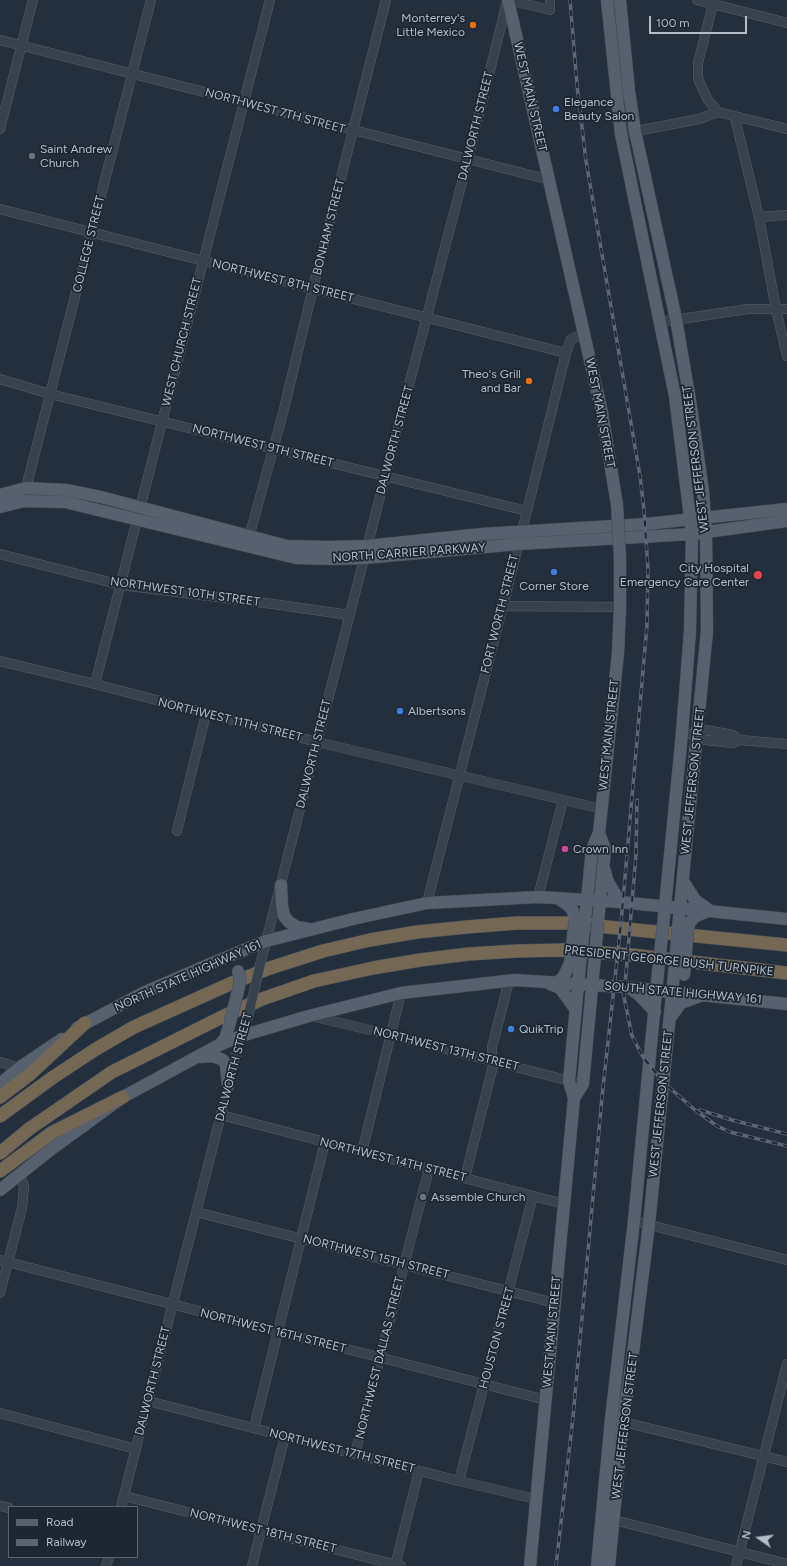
<!DOCTYPE html>
<style>
body{margin:0}
#map{position:relative;width:787px;height:1566px;overflow:hidden;background:#242f3e;font-family:Figtree,sans-serif}
canvas{display:block}
.legend{position:absolute;left:8px;top:1506px;width:130px;height:52px;box-sizing:border-box;background:#1d2633;border:1px solid #59626f;margin:0;padding:5px 7px;list-style:none;font-size:12px;color:#b4bcc9}
.legend li{display:flex;align-items:center;gap:8px;height:20px}
.legend b{width:20px;border:1px solid #59626f}
.north{position:absolute;left:739px;top:1518px;width:40px;height:40px;-webkit-text-stroke:3px #1d2633;paint-order:stroke;rotate:284deg;font-size:11px;font-weight:700;line-height:16px;text-align:center;color:#b4bcc9}
.north::after{content:'';display:block;margin:auto;width:14px;height:18px;background:#b4bcc9;clip-path:polygon(50% 0,100% 100%,50% 72%,0 100%)}
.scale{position:absolute;left:649px;top:16px;width:98px;height:18px;box-sizing:border-box;border:2px solid #b4bcc9;border-top:0;padding-left:5px;font-size:12px;line-height:14px;white-space:nowrap;color:#b4bcc9;-webkit-text-stroke:3px #1d2633;paint-order:stroke}
</style>
<div id="map">
<canvas width="787" height="1566"></canvas>
<ul class="legend">
<li><b style="height:5px;background:#56606e"></b>Road</li>
<li><b style="height:5px;background:#5a6575"></b>Railway</li>
</ul>
<div class="north">N</div>
<div class="scale">100 m</div>
</div>
<script>
const ctx = document.querySelector('canvas').getContext('2d');
ctx.lineJoin = 'round';
const shape = rows => new Path2D(rows.map(r => 'M' + r).join(''));
function strokePath(path, color, width, dash) { ctx.strokeStyle = color; ctx.lineWidth = width; ctx.lineCap = dash ? 'butt' : 'round'; ctx.setLineDash(dash || []); ctx.stroke(path); }
function label(font, color, halo, rows, align = 'center') {
  ctx.font = font + ' Figtree,sans-serif'; ctx.lineWidth = 3.5; ctx.setLineDash([]); ctx.textBaseline = 'middle'; ctx.strokeStyle = halo; ctx.fillStyle = color; for (const [text, x, y, turn = 0] of rows) {
    ctx.save(); ctx.translate(x, y); ctx.rotate((+turn || 0) * Math.PI / 180); ctx.textAlign = isNaN(turn) ? turn : align; if (halo) ctx.strokeText(text, 0, 0); ctx.fillText(text, 0, 0); ctx.restore();
  }
}
const minor = shape([
 [508,0,550,10,550,0],
 [697,0,787,23],
 [714,0,698,63,698,79,708,100,718,112],
 [0,40,550,180],
 [735,118,759,217,776,309,787,356],
 [0,129,33,0],
 [621,134,699,119,718,112,787,129],
 [0,209,566,353],
 [759,217,787,215],
 [660,322,748,309,787,309],
 [0,379,50,394,527,511],
 [26,488,151,0],
 [248,541,283,413,313,288,386,0],
 [0,554,121,585,273,604,349,615],
 [502,606,620,607],
 [0,661,95,684,317,742,602,809],
 [95,684,270,0],
 [682,733,698,735,705,740,733,743,740,740,787,744],
 [698,735,706,730,733,735,740,740],
 [177,831,206,714],
 [538,897,563,800],
 [427,903,527,511,566,353,571,339,585,334],
 [261,961,385,477,468,159,507,2],
 [311,1016,391,1035,574,1082],
 [0,1062,19,1068],
 [221,1115,564,1204],
 [362,1152,401,993],
 [465,1178,494,1062,492,1057,492,1047,509,981],
 [196,1212,555,1303],
 [634,1221,787,1260],
 [0,1260,546,1400],
 [0,1293,22,1208,24,1186,19,1174],
 [148,1401,459,1481,536,1499],
 [0,1413,136,1449],
 [611,1419,787,1462],
 [254,1428,325,1142],
 [355,1454,429,1169],
 [459,1481,533,1196],
 [124,1496,401,1566],
 [0,1506,9,1508],
 [121,1507,241,1036,248,1017],
 [614,1520,787,1564],
 [106,1566,109,1557],
 [252,1566,285,1436],
 [395,1566,419,1471],
 [736,1566,787,1364]
]);
const major = shape([
 [508,0,602,413,617,505],
 [607,0,621,134,675,396,692,534,690,631,682,733,663,927],
 [620,0,629,91,635,131,676,319,690,400,703,491,706,532,707,631,678,928],
 [0,495,26,488,67,490,101,497,287,546,330,547,367,546,482,534,646,524,787,509],
 [0,507,24,501,65,502,296,558,334,559,364,558,518,544,692,534,787,521],
 [605,871,607,880,620,902],
 [683,881,695,900,709,910],
 [281,885,282,905,284,916,289,922,297,927,309,929],
 [559,899,568,905,573,911,575,920],
 [585,920,592,849,599,833,618,653,620,607,620,557],
 [598,922,605,849,599,833],
 [688,929,690,922,696,916,708,911],
 [557,983,564,976,570,963],
 [550,984,560,988,563,992,576,1010],
 [630,988,639,995,655,1012],
 [670,1018,681,1003,700,996],
 [77,1028,143,993,210,964,266,941,353,919,427,903,538,897,620,902,787,919],
 [218,1046,225,1039,230,1022],
 [201,1057,213,1056,223,1060,226,1065,228,1086],
 [0,1084,19,1068,62,1039],
 [574,1098,583,1084,594,966],
 [0,1190,49,1151,123,1097,217,1046,241,1036,309,1016,401,993,515,980,624,987,787,1004],
 [530,1566,574,1098,569,1081,580,964],
 [597,1566,611,1419,634,1221,658,972],
 [609,1566,623,1422,633,1353,649,1224,674,974]
]);
const highway = shape([
 [0,1097,29,1075,85,1023],
 [0,1116,52,1078,96,1049,134,1027,232,983,270,968,323,951,370,940,417,932,467,927,517,923,567,923,787,945],
 [0,1153,29,1129,112,1072,222,1017,262,999,314,981,373,968,420,960,469,954,517,951,564,950,632,955,787,973],
 [0,1171,53,1132,123,1097]
]);
const rail = shape([
 [637,800,636,855,624,997,632,1036,643,1057,663,1082,695,1110,717,1126,730,1132,787,1146],
 [700,1110,732,1120,787,1134],
 [556,1566,573,1417,602,1097,621,923,647,625,648,569,644,510,640,476,586,161,577,85,570,0]
]);
const minorBridge = shape([
 [248,1017,261,961]
]);
const majorBridge = shape([
 [617,505,620,557],
 [570,963,575,920],
 [580,964,585,920],
 [594,966,598,922],
 [658,972,663,927],
 [674,974,678,928],
 [684,975,688,929],
 [230,1022,239,987,240,980,238,971]
]);
const markers = [
 [473,25,4,"#e8710a"],
 [556,109,4,"#3f7fe0"],
 [32,156,4,"#6b7280"],
 [529,381,4,"#e8710a"],
 [554,572,4,"#3f7fe0"],
 [758,575,5,"#e0444e"],
 [400,711,4,"#3f7fe0"],
 [565,849,4,"#d1479c"],
 [511,1029,4,"#3f7fe0"],
 [423,1197,4,"#6b7280"]
];
const poiNames = [
 ["Monterrey's",465,18,"right"],
 ["Little Mexico",465,32,"right"],
 ["Elegance",564,102],
 ["Beauty Salon",564,116],
 ["Saint Andrew",40,149],
 ["Church",40,163],
 ["Theo's Grill",521,374,"right"],
 ["and Bar",521,388,"right"],
 ["City Hospital",749,568,"right"],
 ["Emergency Care Center",749,582,"right"],
 ["Corner Store",554,586,"center"],
 ["Albertsons",408,711],
 ["Crown Inn",573,849],
 ["QuikTrip",519,1029],
 ["Assemble Church",431,1197]
];
const streetNames = [
 ["WEST MAIN STREET",530,97,77],
 ["NORTHWEST 7TH STREET",275,111,15],
 ["DALWORTH STREET",476,126,-76],
 ["BONHAM STREET",329,227,-76],
 ["COLLEGE STREET",89,244,-76],
 ["NORTHWEST 8TH STREET",283,281,14],
 ["WEST CHURCH STREET",182,342,-76],
 ["WEST MAIN STREET",600,413,79],
 ["DALWORTH STREET",395,440,-75],
 ["NORTHWEST 9TH STREET",263,446,14],
 ["WEST JEFFERSON STREET",696,459,-97],
 ["NORTH CARRIER PARKWAY",409,553,-4],
 ["NORTHWEST 10TH STREET",185,592,8],
 ["FORT WORTH STREET",500,614,-76],
 ["NORTHWEST 11TH STREET",230,720,14],
 ["WEST MAIN STREET",609,735,-84],
 ["DALWORTH STREET",314,754,-76],
 ["WEST JEFFERSON STREET",693,781,-84],
 ["PRESIDENT GEORGE BUSH TURNPIKE",669,961,6],
 ["NORTH STATE HIGHWAY 161",188,976,-24],
 ["SOUTH STATE HIGHWAY 161",683,993,5],
 ["NORTHWEST 13TH STREET",446,1049,14],
 ["DALWORTH STREET",234,1067,-75],
 ["WEST JEFFERSON STREET",661,1104,-84],
 ["NORTHWEST 14TH STREET",393,1160,14],
 ["NORTHWEST 15TH STREET",376,1257,14],
 ["NORTHWEST 16TH STREET",273,1331,14],
 ["WEST MAIN STREET",552,1332,-85],
 ["HOUSTON STREET",497,1338,-75],
 ["NORTHWEST DALLAS STREET",380,1358,-76],
 ["DALWORTH STREET",153,1381,-76],
 ["WEST JEFFERSON STREET",625,1426,-83],
 ["NORTHWEST 17TH STREET",342,1451,14],
 ["NORTHWEST 18TH STREET",263,1531,14]
];
strokePath(minor, '#565f6c', 10);
strokePath(major, '#414a57', 13);
strokePath(highway, '#434c59', 14);
strokePath(minor, '#38414e', 9);
strokePath(major, '#56606e', 12);
strokePath(highway, '#746855', 13);
strokePath(rail, '#5a6575', 3.5);
strokePath(rail, '#1d2633', 2, [6]);
strokePath(minorBridge, '#565f6c', 10, []);
strokePath(majorBridge, '#414a57', 13, []);
strokePath(minorBridge, '#38414e', 9);
strokePath(majorBridge, '#56606e', 12);
for (const [x, y, r, color] of markers) { const dot = new Path2D(); dot.arc(x, y, r, 0, 2 * Math.PI); ctx.fillStyle = color; ctx.fill(dot); strokePath(dot, '#1d2633', 1.5); }
label('12px', '#b4bcc9', '#1d2633', poiNames, 'left');
label('12px', '#b4bcc9', '#1d2633', streetNames);
</script>
